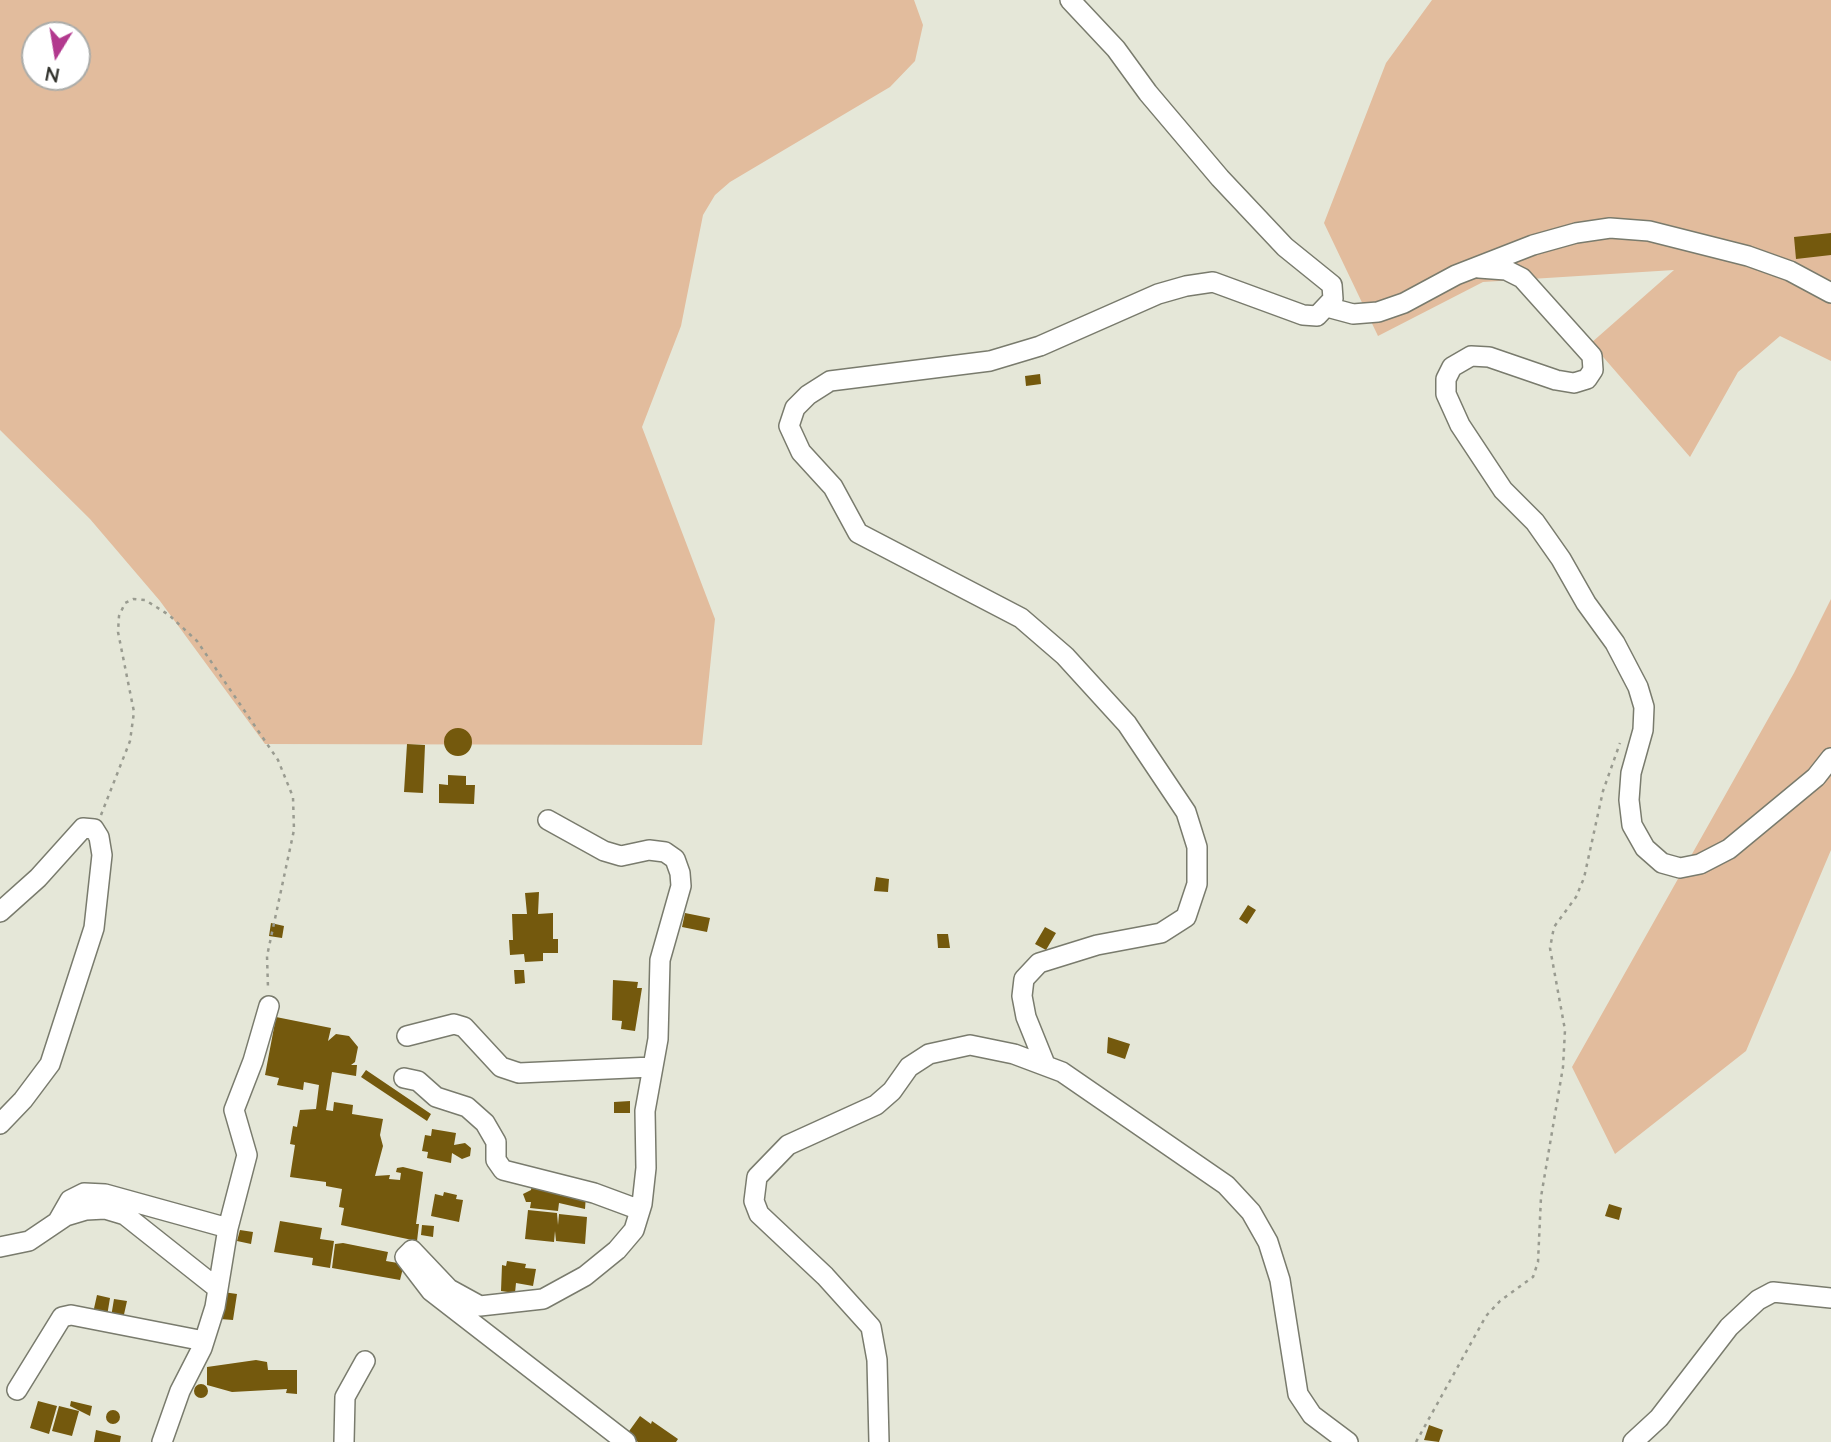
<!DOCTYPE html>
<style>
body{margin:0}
#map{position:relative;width:1831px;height:1442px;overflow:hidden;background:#e5e7d8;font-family:Lato,sans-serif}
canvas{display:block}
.north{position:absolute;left:21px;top:21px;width:70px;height:70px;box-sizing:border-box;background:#fff;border:2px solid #abaca9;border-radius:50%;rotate:191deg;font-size:19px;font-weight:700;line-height:28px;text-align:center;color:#2e2f29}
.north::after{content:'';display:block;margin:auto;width:24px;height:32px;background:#b2398e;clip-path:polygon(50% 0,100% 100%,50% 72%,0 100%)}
</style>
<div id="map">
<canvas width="1831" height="1442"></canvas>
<div class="north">N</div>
</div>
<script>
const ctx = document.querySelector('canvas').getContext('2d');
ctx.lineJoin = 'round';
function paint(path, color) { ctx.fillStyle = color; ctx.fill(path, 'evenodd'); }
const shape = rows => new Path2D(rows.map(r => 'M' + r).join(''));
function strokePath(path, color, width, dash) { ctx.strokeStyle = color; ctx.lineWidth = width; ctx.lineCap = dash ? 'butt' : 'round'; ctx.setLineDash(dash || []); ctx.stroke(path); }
const green = shape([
 [0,0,914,0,923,25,915,61,890,87,730,182,715,195,703,215,681,326,642,427,715,619,702,745,265,744,160,601,90,519,0,430],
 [35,35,77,35,77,77,35,77],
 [1432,0,1831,0,1831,361,1780,336,1738,372,1690,457,1591,343,1674,270,1483,282,1378,336,1324,223,1386,63],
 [1831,599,1831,850,1746,1051,1615,1154,1572,1067,1794,673]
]);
const building = shape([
 [1831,233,1831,255,1796,259,1794,237],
 [1040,374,1041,384,1026,386,1025,376],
 '444 742a14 14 0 1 1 28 0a14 14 0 1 1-28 0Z',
 [407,744,425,745,423,793,404,792],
 [448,775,466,776,466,785,475,785,474,804,439,803,439,784,448,785],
 [876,877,889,879,888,892,874,891],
 [539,892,538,914,553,913,553,939,558,939,558,953,543,953,543,961,525,962,524,954,510,955,509,940,513,940,512,914,527,914,525,893],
 [1248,905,1256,910,1247,924,1239,919],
 [685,913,710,918,707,932,682,927],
 [271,923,284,926,282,938,269,936],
 [1045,927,1056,933,1046,950,1035,944],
 [937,934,948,934,950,948,938,948],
 [514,970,524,970,525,983,515,984],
 [613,980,638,982,637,988,642,988,635,1031,621,1029,622,1021,612,1020],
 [276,1017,331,1028,328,1041,336,1034,349,1036,358,1047,355,1062,351,1065,357,1065,356,1076,332,1072,326,1110,333,1111,334,1102,353,1105,352,1114,383,1119,380,1135,383,1146,375,1176,390,1175,389,1179,400,1180,401,1173,396,1172,397,1168,403,1167,423,1172,416,1224,419,1224,417,1241,341,1225,344,1208,339,1207,342,1189,326,1186,326,1182,290,1177,295,1145,290,1144,293,1126,297,1127,300,1110,316,1109,319,1085,304,1082,303,1090,277,1085,279,1078,265,1075],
 [1108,1037,1130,1044,1125,1059,1107,1053],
 [366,1070,431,1114,427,1121,361,1077],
 [630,1101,630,1113,614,1113,614,1102],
 [432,1129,456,1133,454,1145,465,1143,471,1148,470,1156,462,1159,452,1153,451,1163,427,1158,428,1152,422,1151,425,1135,431,1136],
 [532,1184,560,1187,560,1196,586,1195,585,1209,559,1203,558,1211,530,1208,531,1202,526,1202,523,1194,531,1190],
 [444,1192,457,1195,456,1199,463,1200,459,1222,431,1216,435,1194,443,1196],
 [1609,1204,1622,1208,1619,1220,1605,1216],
 [528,1210,557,1213,558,1225,559,1214,587,1217,585,1244,556,1241,555,1231,554,1242,525,1239],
 [280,1221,322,1228,320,1239,334,1241,330,1268,312,1265,313,1258,274,1252],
 [422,1225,434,1226,433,1237,421,1235],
 [240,1230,253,1232,251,1244,237,1241],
 [343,1243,388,1252,386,1261,404,1264,400,1280,332,1268,335,1244],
 [507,1261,526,1264,525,1268,536,1269,533,1286,516,1283,515,1293,501,1291,502,1265,506,1266],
 [223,1292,237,1294,233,1320,220,1319],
 [97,1295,110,1298,107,1316,93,1313],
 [114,1299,127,1301,123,1319,111,1317],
 [256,1360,267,1362,268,1370,297,1370,297,1394,286,1393,287,1389,232,1392,207,1385,207,1367],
 '194 1391a7 7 0 1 1 14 0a7 7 0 1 1-14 0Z',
 [38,1401,57,1406,49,1434,30,1428],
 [71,1401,92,1406,90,1416,70,1406],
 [59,1406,79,1411,72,1436,52,1431],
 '106 1417a7 7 0 1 1 14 0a7 7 0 1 1-14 0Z',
 [640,1416,651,1424,652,1421,678,1439,676,1442,638,1442,627,1434],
 [1429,1425,1443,1430,1439,1442,1424,1440],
 [96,1430,121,1436,120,1442,94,1442]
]);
const path = shape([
 [101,815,130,741,134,712,118,632,119,616,125,603,133,599,145,600,169,615,197,641,278,760,293,797,294,830,267,956,268,988],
 [1416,1442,1486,1316,1500,1301,1533,1277,1538,1262,1541,1197,1563,1067,1565,1030,1550,948,1554,927,1576,897,1584,878,1603,791,1620,743]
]);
const minor = shape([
 [1479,268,1506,270,1522,278,1592,356,1593,370,1587,379,1574,383,1556,380,1489,357,1471,356,1452,367,1446,379,1446,394,1460,425,1503,490,1535,522,1561,559,1586,603,1615,643,1638,687,1644,707,1643,730,1631,773,1629,800,1632,825,1645,848,1662,863,1680,868,1700,864,1729,849,1816,777,1831,758],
 [1327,307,1353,314,1378,312,1404,303,1456,275,1533,245,1576,233,1610,228,1649,231,1748,256,1790,271,1831,293],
 [548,820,604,851,621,856,649,850,665,852,675,859,680,873,681,886,660,960,658,1039,645,1111,646,1168,642,1204,634,1230,617,1250,585,1276,543,1299,480,1306,449,1289,412,1250,405,1257,431,1291,626,1442],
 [0,912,38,878,83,828,94,829,99,837,102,855,94,928,50,1064,23,1100,0,1124],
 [407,1036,454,1024,464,1027,501,1067,519,1073,652,1067],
 [1045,1064,1026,1017,1022,996,1024,979,1039,963,1097,945,1161,933,1186,917,1197,884,1197,847,1186,812,1127,724,1065,656,1021,618,858,533,833,487,801,452,789,426,795,408,808,395,830,381,990,361,1040,346,1158,294,1186,286,1213,282,1303,315,1317,316,1333,299,1332,285,1285,247,1220,178,1148,93,1116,49,1070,0],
 [404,1078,418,1081,436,1097,467,1107,485,1123,496,1142,496,1160,503,1170,594,1193,640,1210],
 [58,1221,70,1200,84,1193,105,1194,228,1228],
 [0,1247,29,1241,66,1216,86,1210,105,1209,125,1215,217,1288],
 [17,1390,62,1317,71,1315,204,1341],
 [162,1442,180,1391,202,1348,215,1307,228,1228,247,1155,234,1110,253,1061,269,1006],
 [344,1442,345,1397,365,1361],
 [879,1442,877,1360,871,1327,825,1276,759,1214,754,1201,757,1177,788,1145,876,1105,892,1091,909,1067,929,1054,970,1045,1014,1054,1062,1072,1226,1185,1251,1212,1268,1242,1280,1280,1298,1394,1312,1415,1348,1442],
 [1633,1442,1659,1418,1729,1327,1758,1300,1773,1292,1831,1298]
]);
paint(green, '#e2bc9d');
paint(building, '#74590d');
strokePath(minor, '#797b6d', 22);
strokePath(path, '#999b90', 2.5, [3.5, 5]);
strokePath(minor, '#fff', 19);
</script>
